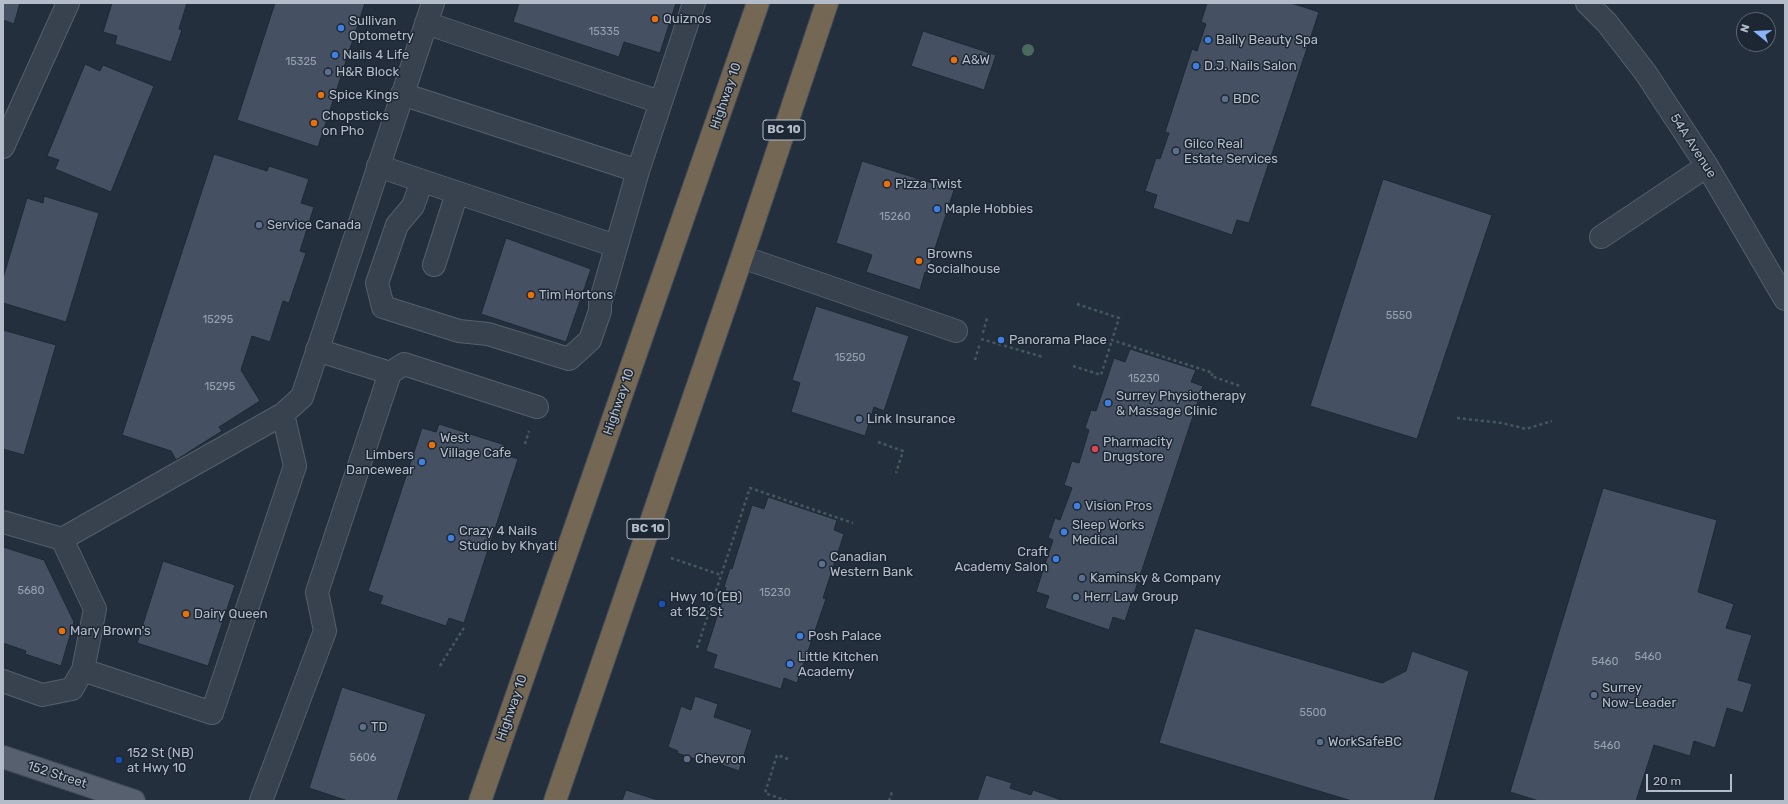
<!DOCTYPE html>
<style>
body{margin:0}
#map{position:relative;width:1788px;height:804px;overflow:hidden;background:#242f3e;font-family:Rubik,sans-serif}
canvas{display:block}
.frame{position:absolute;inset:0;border:4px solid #b4bcc9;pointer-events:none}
.north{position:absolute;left:1736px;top:12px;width:40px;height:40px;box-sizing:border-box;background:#1d2633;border:1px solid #59626f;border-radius:50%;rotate:288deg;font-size:11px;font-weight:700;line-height:16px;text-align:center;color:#b4bcc9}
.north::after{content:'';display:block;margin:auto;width:14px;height:18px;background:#8ab4f8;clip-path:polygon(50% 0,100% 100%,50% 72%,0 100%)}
.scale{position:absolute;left:1646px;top:774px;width:86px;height:18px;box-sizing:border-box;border:2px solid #b4bcc9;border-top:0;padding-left:5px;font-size:12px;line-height:14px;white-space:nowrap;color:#b4bcc9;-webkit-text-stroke:3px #1d2633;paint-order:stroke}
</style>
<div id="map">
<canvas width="1788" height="804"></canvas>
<div class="frame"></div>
<div class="north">N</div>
<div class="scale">20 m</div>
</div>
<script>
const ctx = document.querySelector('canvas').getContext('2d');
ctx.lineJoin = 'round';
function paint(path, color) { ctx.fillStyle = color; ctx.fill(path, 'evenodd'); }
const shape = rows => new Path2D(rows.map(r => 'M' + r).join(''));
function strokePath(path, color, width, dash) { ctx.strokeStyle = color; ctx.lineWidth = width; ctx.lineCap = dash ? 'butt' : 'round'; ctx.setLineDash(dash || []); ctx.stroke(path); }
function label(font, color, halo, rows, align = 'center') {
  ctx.font = font + ' Rubik,sans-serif'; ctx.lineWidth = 3; ctx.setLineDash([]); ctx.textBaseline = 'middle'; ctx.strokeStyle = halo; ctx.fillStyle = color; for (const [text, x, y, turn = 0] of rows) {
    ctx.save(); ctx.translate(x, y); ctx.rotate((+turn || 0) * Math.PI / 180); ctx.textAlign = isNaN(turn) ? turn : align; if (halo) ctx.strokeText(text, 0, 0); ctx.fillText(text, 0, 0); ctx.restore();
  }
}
const building = shape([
 [3,3,20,3,14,24,3,20,3,3],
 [112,3,187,3,179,29,182,30,171,62,115,44,117,36,103,32,112,3],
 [275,3,365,3,318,147,237,120,275,3],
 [519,3,676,3,660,53,624,42,619,57,513,22,519,3],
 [1207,3,1291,3,1319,12,1249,223,1237,220,1232,235,1153,208,1157,195,1145,191,1156,158,1160,159,1169,133,1165,132,1192,49,1197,51,1206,24,1201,22,1207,3],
 [923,31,996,55,984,90,911,66,923,31],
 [85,64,100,71,103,65,154,86,111,192,55,169,59,160,47,156,85,64],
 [214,154,267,171,269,166,309,179,301,203,314,207,300,251,306,253,289,303,283,301,270,342,252,336,241,370,260,401,219,427,222,431,176,460,171,451,122,435,214,154],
 [862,161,954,190,927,273,925,272,920,290,866,272,872,255,836,243,862,161],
 [1383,179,1492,215,1417,439,1310,406,1383,179],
 [44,196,99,213,66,322,3,303,3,278,27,198,43,203,44,196],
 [506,238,591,269,566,342,481,314,506,238],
 [816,306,909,336,884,411,874,407,865,436,791,412,800,383,792,380,816,306],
 [3,330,56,345,24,455,3,449,3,330],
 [1130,349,1196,370,1191,382,1203,386,1125,621,1113,617,1109,630,1045,608,1049,596,1036,592,1053,540,1048,538,1055,518,1060,520,1072,488,1064,485,1072,461,1079,463,1089,430,1085,428,1091,410,1096,411,1114,358,1125,362,1130,349],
 [439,424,505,445,502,454,518,459,464,623,449,618,446,626,380,604,383,596,368,591,422,428,436,432,439,424],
 [1603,488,1717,520,1698,592,1734,604,1726,628,1752,635,1738,680,1752,684,1743,713,1727,708,1715,748,1694,741,1690,756,1654,745,1636,801,1539,801,1510,792,1603,488],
 [768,497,837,520,834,530,844,534,823,598,826,599,797,683,784,678,781,689,713,668,717,655,706,651,726,588,724,587,730,568,732,569,752,505,764,509,768,497],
 [3,547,44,560,74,622,61,666,25,654,26,651,3,643,3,547],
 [163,561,235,585,208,666,137,643,163,561],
 [1195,628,1382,683,1406,671,1412,651,1469,671,1434,801,1352,801,1159,743,1195,628],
 [342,687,426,714,397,801,348,801,309,788,342,687],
 [695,696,718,704,714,717,752,730,739,771,711,761,710,764,677,753,678,751,668,747,681,706,691,710,695,696],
 [986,775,1012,783,1010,788,1031,795,1033,790,1064,801,977,801,986,775],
 [626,790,661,801,622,801,626,790]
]);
const path = shape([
 [1077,304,1119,318,1112,340,1213,373,1211,376,1240,386],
 [983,333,987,318],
 [981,339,1043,357],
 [975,360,980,343],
 [1073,366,1101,375,1112,340],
 [1457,418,1502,423,1526,429,1552,421],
 [878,442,903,451,896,473],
 [525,444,529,431],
 [671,558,721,575],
 [697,648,750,488,853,523],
 [440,666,465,626],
 [787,801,765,793,777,755,788,759],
 [889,801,892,792]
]);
const minor = shape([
 [1587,3,1607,23,1645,72,1707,166,1785,299],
 [426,23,660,102],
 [402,94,638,171],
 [3,147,68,3],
 [378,166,616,246],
 [422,181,413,206,397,225,377,283,383,307,459,331,488,334,569,359,590,340,600,311,600,303,638,171,694,3],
 [1601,237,1707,166],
 [742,257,956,331],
 [434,265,457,193],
 [390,373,404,364,537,407],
 [3,522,62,539,283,414,302,397,433,3],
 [62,539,95,609,83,670,212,713,295,466,283,414],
 [3,681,42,695,72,689,83,670],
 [261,801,325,631,317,592,390,373,317,350]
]);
const major = shape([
 [3,757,134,801]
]);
const highway = shape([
 [480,801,758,3],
 [555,801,742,257,827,3]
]);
const trees = [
 [1028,50]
];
const markers = [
 [655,19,4,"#e8710a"],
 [341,28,4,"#3f7fe0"],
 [1208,40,4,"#3f7fe0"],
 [335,55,4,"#3f7fe0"],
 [954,60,4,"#e8710a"],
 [1196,66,4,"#3f7fe0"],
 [328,72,4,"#5c6f8a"],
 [321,95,4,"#e8710a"],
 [1225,99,4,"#5c6f8a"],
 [314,123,4,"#e8710a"],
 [1176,151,4,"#5c6f8a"],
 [887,184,4,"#e8710a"],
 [937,209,4,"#3f7fe0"],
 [259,225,4,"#5c6f8a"],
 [919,261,4,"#e8710a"],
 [531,295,4,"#e8710a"],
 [1001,340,4,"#3f7fe0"],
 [1108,403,4,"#3f7fe0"],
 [859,419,4,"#5c6f8a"],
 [432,445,4,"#e8710a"],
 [1095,449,4,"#e0444e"],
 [422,462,4,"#3f7fe0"],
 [1077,506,4,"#3f7fe0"],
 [1064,532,4,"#3f7fe0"],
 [451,538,4,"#3f7fe0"],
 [1056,559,4,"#3f7fe0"],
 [822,564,4,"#5c6f8a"],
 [1082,578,4,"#5c6f8a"],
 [1076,597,4,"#5c6f8a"],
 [662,604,4,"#1a4fb4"],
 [186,614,4,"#e8710a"],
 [62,631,4,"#e8710a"],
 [800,636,4,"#3f7fe0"],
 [790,664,4,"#3f7fe0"],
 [1594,695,4,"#5c6f8a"],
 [363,727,4,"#5c6f8a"],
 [1320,742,4,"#5c6f8a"],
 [687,759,4,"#5c6f8a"],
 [119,760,4,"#1a4fb4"]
];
const numberNames = [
 ["15335",604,32],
 ["15325",301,62],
 ["15260",895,217],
 ["5550",1399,316],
 ["15295",218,320],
 ["15250",850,358],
 ["15230",1144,379],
 ["15295",220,387],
 ["5680",31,591],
 ["15230",775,593],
 ["5460",1648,657],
 ["5460",1605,662],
 ["5500",1313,713],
 ["5460",1607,746],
 ["5606",363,758]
];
const shields = [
 [784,130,42],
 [648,529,42]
];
const shieldNames = [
 ["BC 10",784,130],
 ["BC 10",648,529]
];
const poiNames = [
 ["Quiznos",663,19],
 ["Sullivan",349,21],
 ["Optometry",349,36],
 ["Bally Beauty Spa",1216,40],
 ["Nails 4 Life",343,55],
 ["A&W",962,60],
 ["D.J. Nails Salon",1204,66],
 ["H&R Block",336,72],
 ["Spice Kings",329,95],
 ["BDC",1233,99],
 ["Chopsticks",322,116],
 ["on Pho",322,131],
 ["Gilco Real",1184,144],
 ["Estate Services",1184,159],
 ["Pizza Twist",895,184],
 ["Maple Hobbies",945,209],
 ["Service Canada",267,225],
 ["Browns",927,254],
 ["Socialhouse",927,269],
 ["Tim Hortons",539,295],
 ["Panorama Place",1009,340],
 ["Surrey Physiotherapy",1116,396],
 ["& Massage Clinic",1116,411],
 ["Link Insurance",867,419],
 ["West",440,438],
 ["Village Cafe",440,453],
 ["Pharmacity",1103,442],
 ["Drugstore",1103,457],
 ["Limbers",414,455,"right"],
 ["Dancewear",414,470,"right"],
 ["Vision Pros",1085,506],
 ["Sleep Works",1072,525],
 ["Medical",1072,540],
 ["Crazy 4 Nails",459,531],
 ["Studio by Khyati",459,546],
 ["Craft",1048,552,"right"],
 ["Academy Salon",1048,567,"right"],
 ["Canadian",830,557],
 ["Western Bank",830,572],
 ["Kaminsky & Company",1090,578],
 ["Hwy 10 (EB)",670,597],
 ["at 152 St",670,612],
 ["Herr Law Group",1084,597],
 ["Dairy Queen",194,614],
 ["Mary Brown's",70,631],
 ["Posh Palace",808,636],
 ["Little Kitchen",798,657],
 ["Academy",798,672],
 ["Surrey",1602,688],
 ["Now-Leader",1602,703],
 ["TD",371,727],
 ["WorkSafeBC",1328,742],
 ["152 St (NB)",127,753],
 ["at Hwy 10",127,768],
 ["Chevron",695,759]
];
const streetNames = [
 ["Highway 10",726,96,-71],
 ["54A Avenue",1693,146,57],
 ["Highway 10",619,402,-71],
 ["Highway 10",512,708,-71],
 ["152 Street",57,775,18]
];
paint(building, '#455162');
strokePath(building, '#1f2835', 1);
strokePath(minor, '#565f6c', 24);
strokePath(major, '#414a57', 24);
strokePath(highway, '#434c59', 24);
strokePath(path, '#44595c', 2.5, [3, 3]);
strokePath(minor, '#38414e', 22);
strokePath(major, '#56606e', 22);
strokePath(highway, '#746855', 22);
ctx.fillStyle = '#4b6a5d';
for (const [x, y] of trees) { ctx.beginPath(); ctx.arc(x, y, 6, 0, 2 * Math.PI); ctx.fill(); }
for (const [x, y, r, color] of markers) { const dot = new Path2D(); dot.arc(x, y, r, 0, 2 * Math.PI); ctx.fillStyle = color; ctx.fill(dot); strokePath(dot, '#1d2633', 1.5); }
label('11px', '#98a1af', null, numberNames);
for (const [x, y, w] of shields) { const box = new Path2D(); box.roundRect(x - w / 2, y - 10, w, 20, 3); ctx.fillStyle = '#1d2633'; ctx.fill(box); strokePath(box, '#b4bcc9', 1); }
label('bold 12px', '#b4bcc9', null, shieldNames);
label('13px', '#b4bcc9', '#1d2633', poiNames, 'left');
label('13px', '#b4bcc9', '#1d2633', streetNames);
</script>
